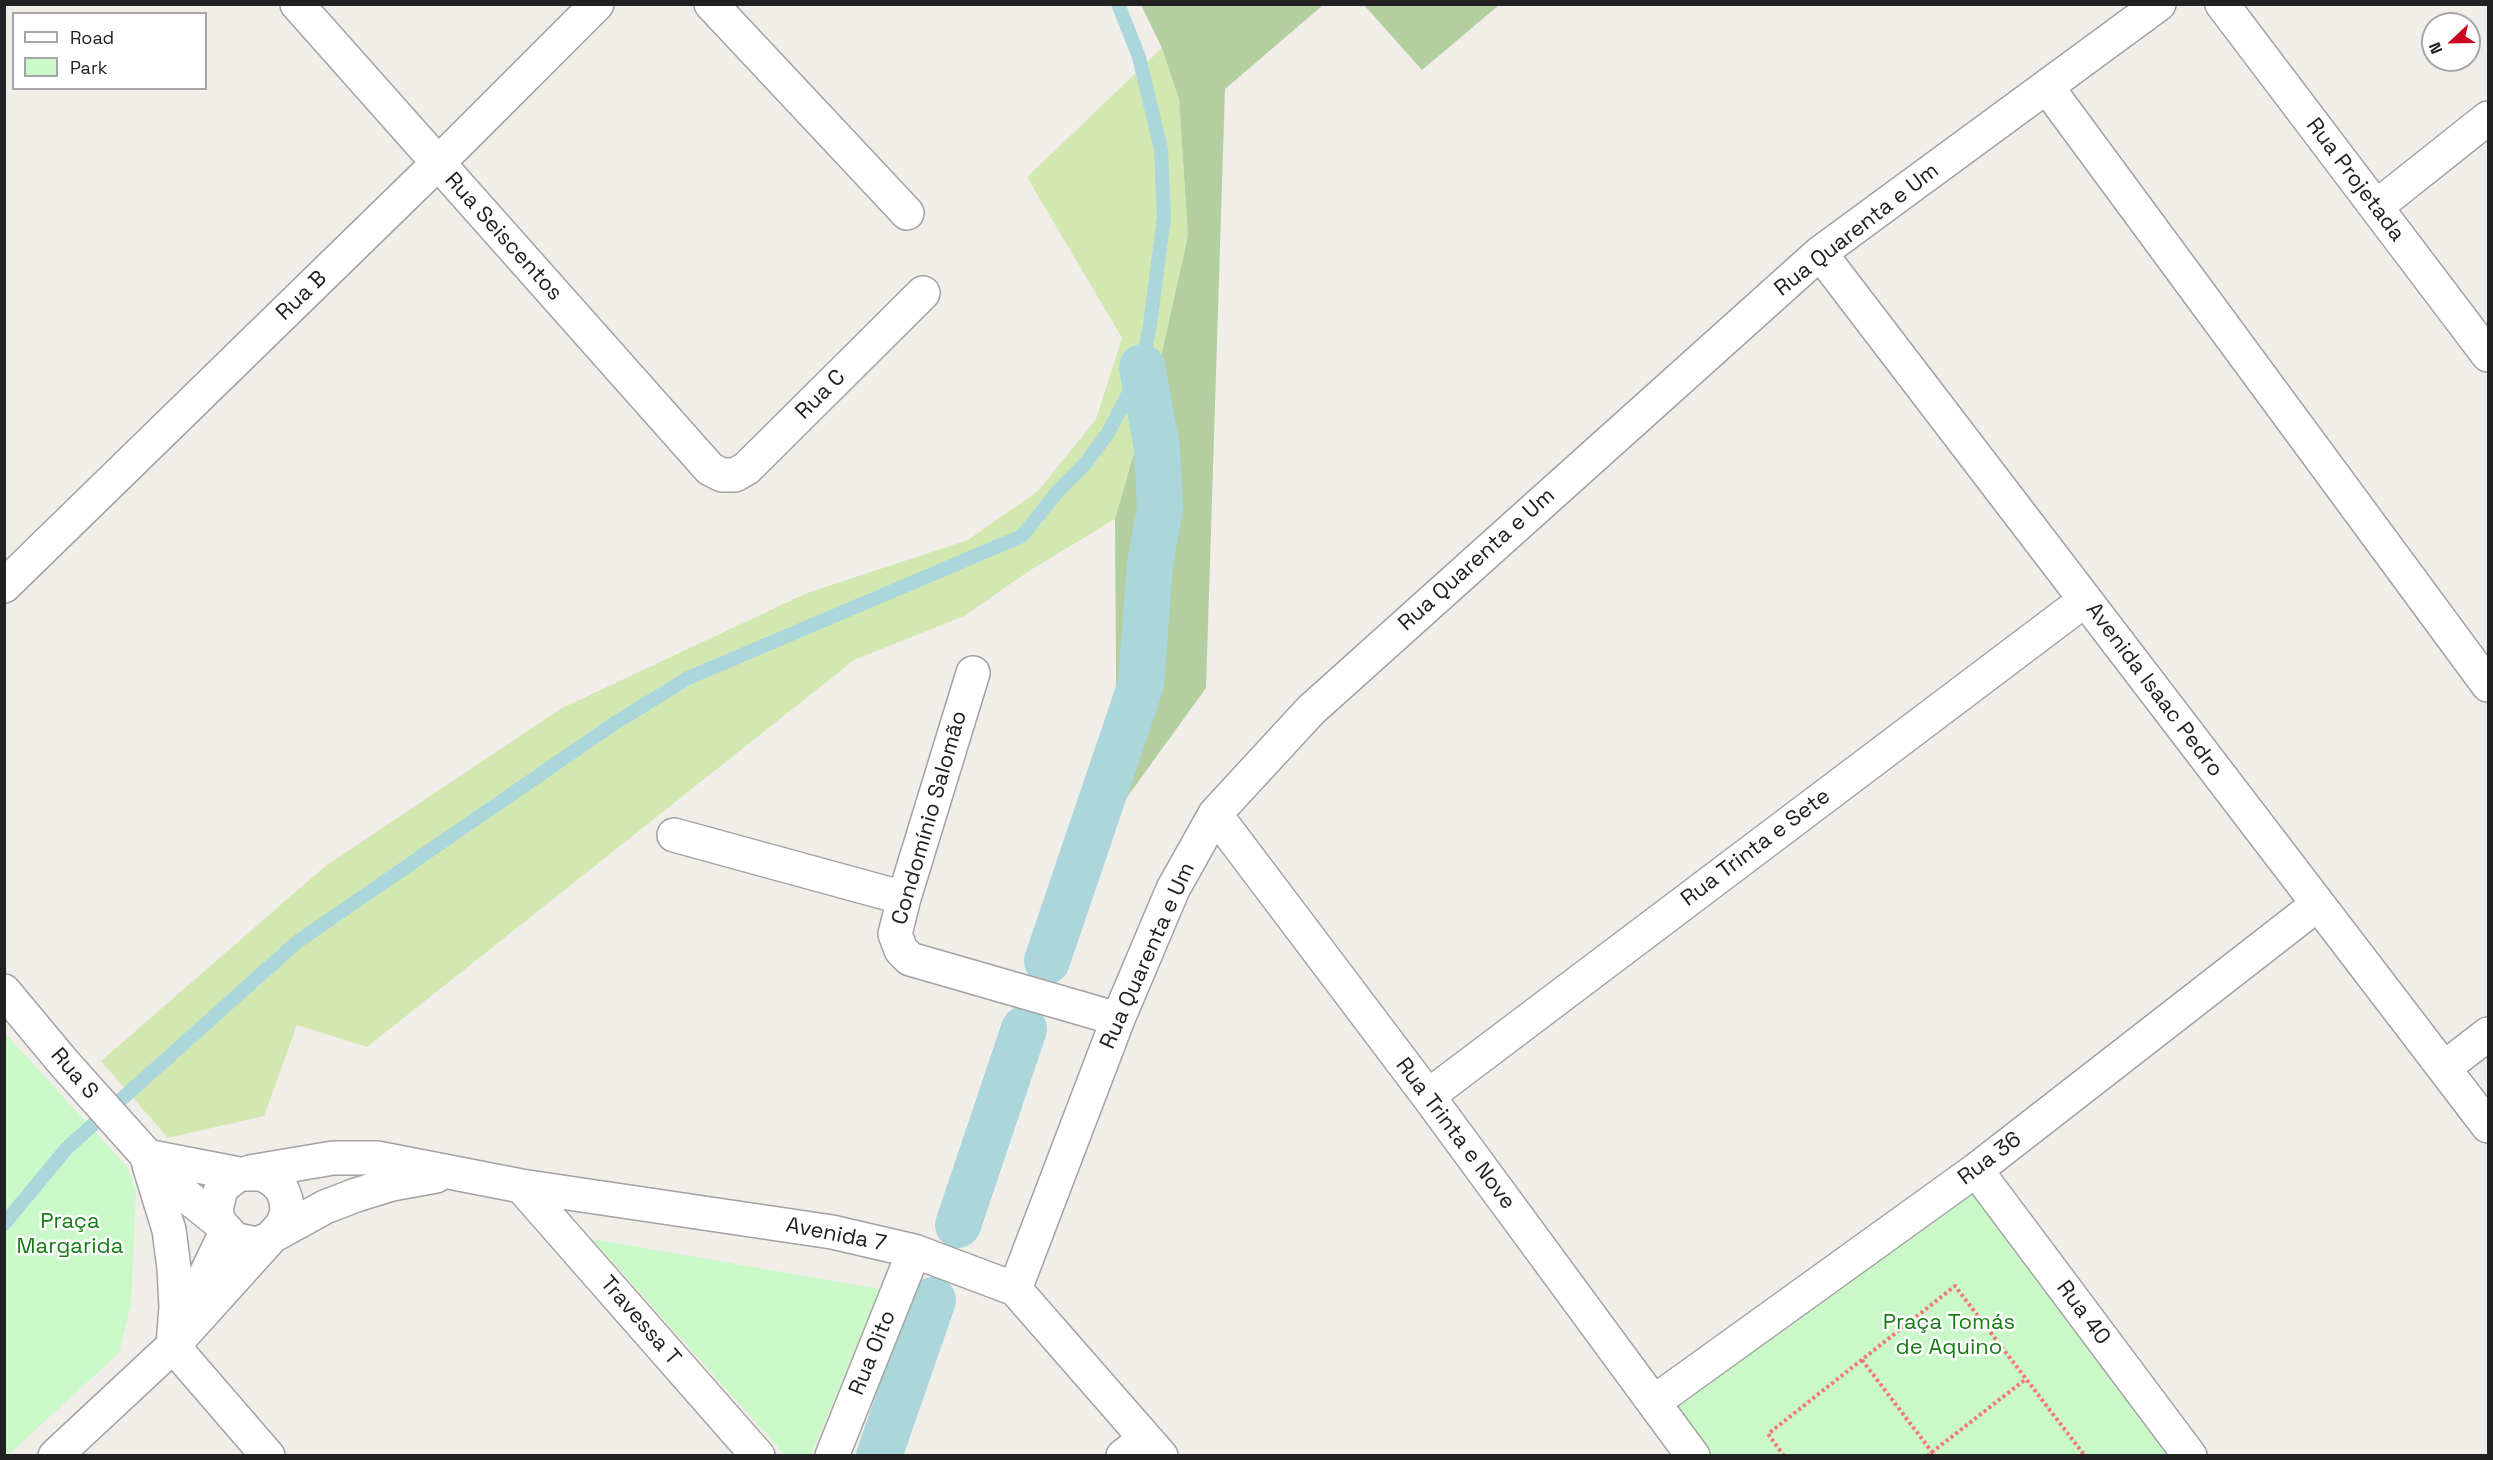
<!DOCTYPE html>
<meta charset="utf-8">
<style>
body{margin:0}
#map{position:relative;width:2493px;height:1460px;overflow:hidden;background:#f1ede8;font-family:"Space Grotesk",sans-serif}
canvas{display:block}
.frame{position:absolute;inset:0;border:6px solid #212121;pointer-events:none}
.legend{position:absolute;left:12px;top:12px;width:195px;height:78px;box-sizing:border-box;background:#fff;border:2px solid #a6a6a6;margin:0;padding:8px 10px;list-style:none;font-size:18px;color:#212121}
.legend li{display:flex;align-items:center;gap:12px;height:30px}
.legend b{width:30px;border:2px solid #a6a6a6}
.north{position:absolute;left:2421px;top:12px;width:60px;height:60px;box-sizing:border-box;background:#fff;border:2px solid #a6a6a6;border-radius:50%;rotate:248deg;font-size:16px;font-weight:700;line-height:24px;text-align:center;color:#212121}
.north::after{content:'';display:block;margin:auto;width:21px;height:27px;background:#ca0821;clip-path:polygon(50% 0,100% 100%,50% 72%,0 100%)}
</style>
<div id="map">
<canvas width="2493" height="1460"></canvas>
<div class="frame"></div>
<ul class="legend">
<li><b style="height:8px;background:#fff"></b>Road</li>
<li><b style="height:16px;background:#caf8c8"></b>Park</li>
</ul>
<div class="north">N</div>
</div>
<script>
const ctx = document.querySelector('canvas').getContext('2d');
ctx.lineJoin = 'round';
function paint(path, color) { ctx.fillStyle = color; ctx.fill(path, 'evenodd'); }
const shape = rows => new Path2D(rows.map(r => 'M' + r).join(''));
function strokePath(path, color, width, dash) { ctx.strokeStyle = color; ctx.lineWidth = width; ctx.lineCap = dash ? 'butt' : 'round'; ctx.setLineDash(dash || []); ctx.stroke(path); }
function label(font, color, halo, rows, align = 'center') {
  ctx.font = font + ' "Space Grotesk",sans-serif'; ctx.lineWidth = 5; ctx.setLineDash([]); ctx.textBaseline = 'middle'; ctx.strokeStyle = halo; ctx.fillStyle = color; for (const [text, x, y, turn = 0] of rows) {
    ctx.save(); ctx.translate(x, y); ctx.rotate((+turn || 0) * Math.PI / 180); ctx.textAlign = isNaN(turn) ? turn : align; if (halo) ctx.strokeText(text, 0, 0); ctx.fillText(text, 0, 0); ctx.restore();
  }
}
const grass = shape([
 [1162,48,1179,99,1188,236,1158,370,1115,519,1029,571,964,616,854,660,367,1047,297,1025,264,1116,168,1138,101,1061,323,868,560,709,807,593,968,540,1038,491,1096,419,1122,338,1027,177]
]);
const forest = shape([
 [1141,5,1323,5,1225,89,1206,688,1117,811,1115,519,1158,370,1188,236,1179,99,1162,48],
 [1364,5,1499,5,1422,70]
]);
const park = shape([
 [4,1032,127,1167,136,1191,131,1304,119,1353,7,1456,4,1455],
 [1976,1170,2190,1455,1693,1455,1654,1402],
 [592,1239,880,1289,811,1455,785,1455]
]);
const stream = shape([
 [4,1224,67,1148,297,942,615,723,688,678,1022,536,1058,491,1085,464,1108,433,1142,367,1150,325,1164,217,1161,149,1139,57,1118,4]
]);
const canal = shape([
 [1047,961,1141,684,1150,564,1160,509,1157,448,1142,367],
 [958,1225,1024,1029],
 [879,1456,933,1300]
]);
const path = shape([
 [1862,1360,1935,1456],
 [1784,1456,1768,1434,1955,1286,2085,1456],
 [1927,1456,2026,1379]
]);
const minor = shape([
 [297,4,710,469,722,475,735,475,747,468,923,293],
 [711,4,907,213],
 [2222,4,2488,355],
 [2047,87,2488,685],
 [2376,207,2488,118],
 [1820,253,2488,1126],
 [4,586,438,163,597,4],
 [973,673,904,898,895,934,901,950,910,959,1118,1019],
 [1215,814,1428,1096,1693,1456],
 [674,835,904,898],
 [4,991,64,1063,175,1187,219,1222],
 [2444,1068,2488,1034],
 [1428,1096,2085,600],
 [146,1156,239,1174],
 [149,1165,169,1230,174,1268,176,1307,173,1346],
 [1976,1170,2190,1456],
 [250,1172,333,1158,377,1158,521,1186,832,1232,914,1251,1015,1289,1161,1456],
 [521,1186,758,1456],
 [276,1234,325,1207,356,1195,392,1184,436,1176],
 [1015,1289,1118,1019,1173,889,1215,814,1311,710,1820,253,2159,4],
 [187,1314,226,1232],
 [173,1346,268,1456],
 [1654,1402,1976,1170,2318,904],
 [55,1456,173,1346,283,1224,287,1212,286,1200,282,1189,273,1180,262,1174,239,1174,221,1188,216,1210,219,1222,234,1239,256,1244,267,1240],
 [832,1456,914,1251],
 [1123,1456,1145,1439]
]);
const streetNames = [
 ["Rua Projetada",2355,180,53],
 ["Rua Quarenta e Um",1857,230,-38],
 ["Rua Seiscentos",503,237,48],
 ["Rua B",302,296,-44],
 ["Rua C",821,395,-45],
 ["Rua Quarenta e Um",1477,560,-42],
 ["Avenida Isaac Pedro",2154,690,53],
 ["Condomínio Salomão",930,818,-74],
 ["Rua Trinta e Sete",1756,848,-37],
 ["Rua Quarenta e Um",1148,956,-66],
 ["Rua S",74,1074,49],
 ["Rua Trinta e Nove",1455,1134,53],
 ["Rua 36",1990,1159,-37],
 ["Avenida 7",836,1235,11],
 ["Rua 40",2083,1313,53],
 ["Travessa T",640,1321,49],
 ["Rua Oito",873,1353,-68]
];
const parkNames = [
 ["Praça",70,1222],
 ["Margarida",70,1247],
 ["Praça Tomás",1949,1323],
 ["de Aquino",1949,1348]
];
paint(grass, '#d3e8b1');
paint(forest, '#b3ce9f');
paint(park, '#caf8c8');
strokePath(stream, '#abd7dc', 14);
strokePath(canal, '#abd7dc', 46);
strokePath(minor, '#a2a2a2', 36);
strokePath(path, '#f47679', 4, [3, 3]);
strokePath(minor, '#fff', 33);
label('22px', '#212121', '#fff', streetNames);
label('22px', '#157d11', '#fff', parkNames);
</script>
